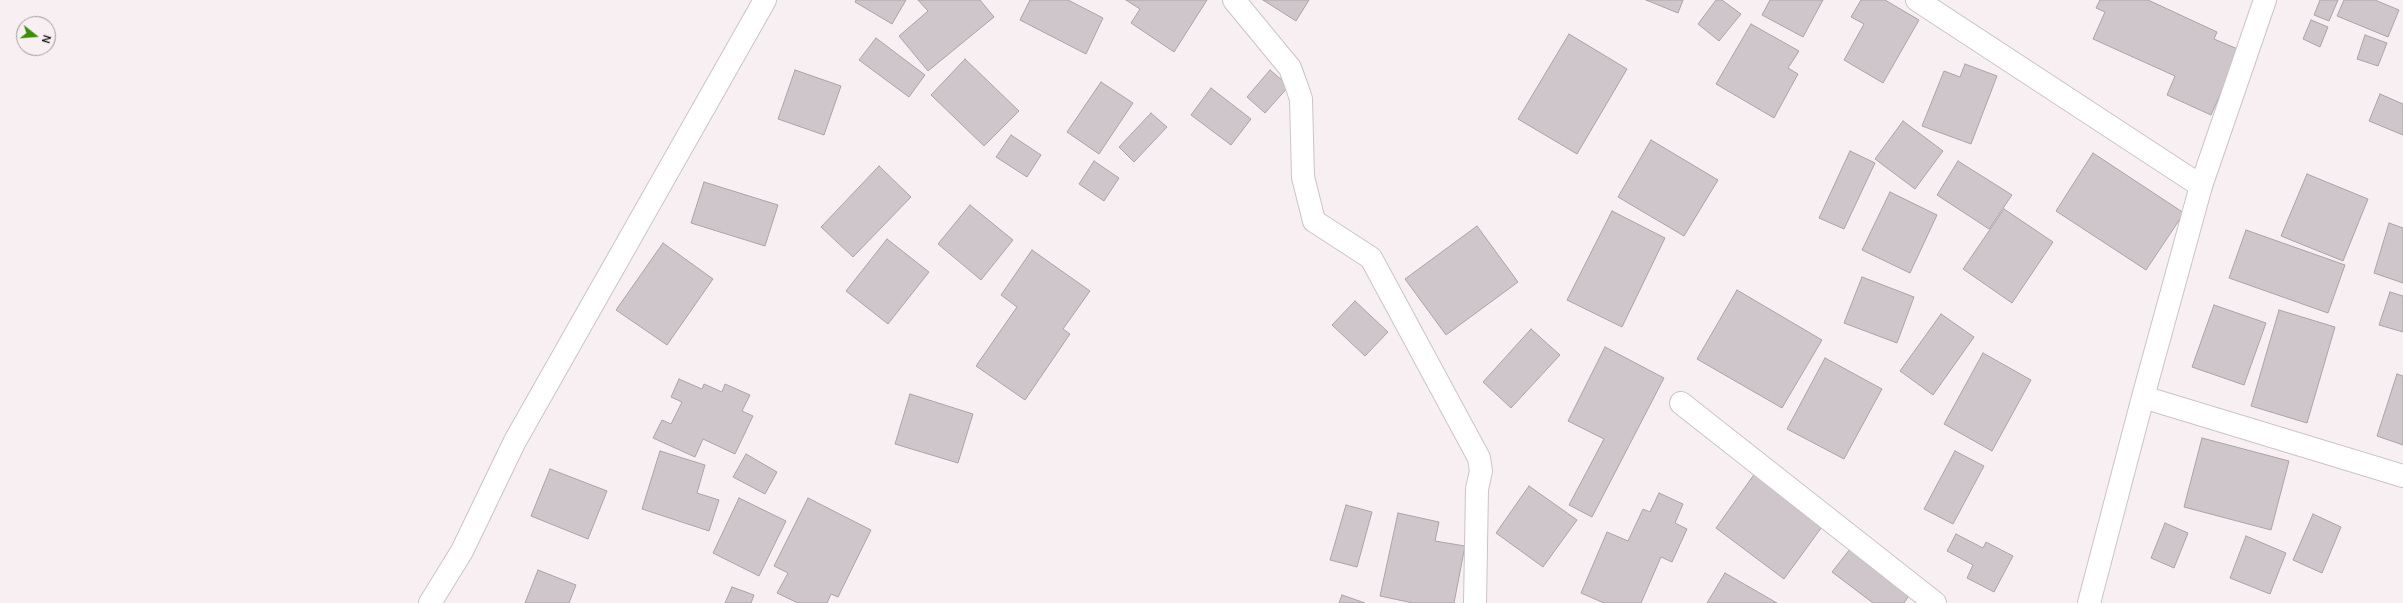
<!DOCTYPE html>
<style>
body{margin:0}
#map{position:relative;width:2403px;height:603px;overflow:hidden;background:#f8eff3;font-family:Manrope,sans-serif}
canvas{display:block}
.north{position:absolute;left:16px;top:16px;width:40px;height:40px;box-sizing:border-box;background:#f8eff3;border:1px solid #a19a9d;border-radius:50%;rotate:107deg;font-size:11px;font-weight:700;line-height:16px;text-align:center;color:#1e1b1c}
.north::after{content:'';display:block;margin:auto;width:14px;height:18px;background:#379000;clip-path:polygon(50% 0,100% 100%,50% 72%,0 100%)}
</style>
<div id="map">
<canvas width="2403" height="603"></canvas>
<div class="north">N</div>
</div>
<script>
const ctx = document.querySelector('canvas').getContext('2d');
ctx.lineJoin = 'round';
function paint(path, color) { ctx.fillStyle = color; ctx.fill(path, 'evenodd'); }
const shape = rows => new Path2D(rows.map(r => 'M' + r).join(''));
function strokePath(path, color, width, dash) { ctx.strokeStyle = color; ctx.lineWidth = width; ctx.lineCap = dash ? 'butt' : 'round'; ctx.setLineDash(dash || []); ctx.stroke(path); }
const building = shape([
 [856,0,906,0,892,24,855,2,856,0],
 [918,0,980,0,994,17,928,71,899,36,928,11,918,0],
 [1030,0,1068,0,1103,18,1086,54,1020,20,1030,0],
 [1126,0,1207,0,1174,52,1131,23,1140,9,1126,0],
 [1263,0,1309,0,1296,21,1263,0],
 [1646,0,1683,0,1678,13,1646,0],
 [1716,0,1722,0,1741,14,1719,41,1698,24,1716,0],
 [1770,0,1823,0,1803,37,1762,15,1770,0],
 [1861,0,1885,0,1919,20,1883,83,1844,60,1864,24,1851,17,1861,0],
 [2100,0,2148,0,2217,32,2214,39,2240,50,2211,115,2167,95,2175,76,2093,39,2105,12,2096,8,2100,0],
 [2320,0,2338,0,2329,21,2314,15,2320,0],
 [2344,0,2375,0,2399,10,2388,37,2337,16,2344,0],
 [2311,20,2328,27,2320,47,2303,39,2311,20],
 [1751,24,1799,51,1788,68,1798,74,1774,118,1716,84,1751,24],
 [1569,34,1627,69,1577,154,1518,119,1569,34],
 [2365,35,2387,43,2378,66,2357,59,2365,35],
 [876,38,925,75,909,97,859,60,876,38],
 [965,59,1019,111,984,146,931,95,965,59],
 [1965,64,1997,76,1971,144,1922,126,1944,71,1960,77,1965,64],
 [795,70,841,86,824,135,778,119,795,70],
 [1270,70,1289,86,1265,113,1247,97,1270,70],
 [1101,82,1133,103,1099,154,1067,132,1101,82],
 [1211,88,1251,119,1231,145,1191,115,1211,88],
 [2380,94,2403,104,2403,135,2369,121,2380,94],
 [1151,113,1167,127,1134,162,1119,147,1151,113],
 [1903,121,1943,151,1915,189,1875,159,1903,121],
 [1011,135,1041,155,1027,177,996,157,1011,135],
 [1651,140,1718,180,1684,236,1618,197,1651,140],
 [1850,151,1875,163,1844,229,1819,218,1850,151],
 [2093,153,2184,213,2146,270,2056,211,2093,153],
 [1094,161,1119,178,1104,201,1079,184,1094,161],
 [1958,161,2012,195,1989,229,1937,195,1958,161],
 [879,166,911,197,853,257,821,227,879,166],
 [2307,174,2368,199,2343,261,2281,236,2307,174],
 [704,182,778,205,765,246,691,223,704,182],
 [1890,192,1937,215,1910,273,1862,250,1890,192],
 [970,205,1013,240,981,280,938,244,970,205],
 [2004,209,2053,242,2012,303,1963,269,2004,209],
 [1612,211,1665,238,1622,327,1567,300,1612,211],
 [2389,223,2403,228,2403,283,2374,273,2389,223],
 [1477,226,1518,282,1446,335,1405,279,1477,226],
 [2246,230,2345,265,2328,313,2229,278,2246,230],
 [887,239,929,272,888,324,846,291,887,239],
 [663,243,713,279,667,345,616,310,663,243],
 [1032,250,1090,291,1063,329,1070,334,1025,400,976,366,1017,307,1001,295,1032,250],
 [1862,277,1914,297,1897,343,1844,323,1862,277],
 [1737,290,1822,340,1782,408,1697,359,1737,290],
 [2390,292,2403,296,2403,332,2379,325,2390,292],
 [1355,301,1388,332,1365,356,1332,325,1355,301],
 [2214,305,2266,323,2244,385,2192,367,2214,305],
 [2279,310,2335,327,2307,423,2251,406,2279,310],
 [1941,314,1974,337,1933,395,1900,371,1941,314],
 [1531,329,1560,355,1511,408,1483,382,1531,329],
 [1605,347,1664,378,1592,517,1569,505,1604,439,1568,421,1605,347],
 [1983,353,2031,380,1992,451,1944,424,1983,353],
 [1825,358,1882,389,1844,459,1787,429,1825,358],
 [2397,374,2403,376,2403,445,2377,436,2397,374],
 [679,379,702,389,704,384,722,392,725,384,750,395,742,411,753,416,735,454,703,439,695,457,653,438,662,420,671,424,682,402,671,397,679,379],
 [910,394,973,414,958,463,895,444,910,394],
 [2202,438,2289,461,2271,530,2184,507,2202,438],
 [660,451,705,465,697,493,719,500,709,531,642,509,660,451],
 [1955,451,1984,466,1953,524,1924,509,1955,451],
 [746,454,777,472,765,494,733,477,746,454],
 [550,469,607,491,588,539,531,516,550,469],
 [1758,469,1827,520,1784,579,1716,528,1758,469],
 [1529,486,1577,520,1543,567,1496,533,1529,486],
 [1659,493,1683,504,1675,523,1687,529,1672,562,1661,557,1641,603,1604,603,1581,593,1607,532,1628,541,1643,509,1650,512,1659,493],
 [739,498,786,521,759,576,713,553,739,498],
 [808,498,871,530,838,597,831,594,827,603,798,603,777,593,788,573,774,566,808,498],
 [1346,505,1372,512,1357,567,1330,560,1346,505],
 [1398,513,1439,522,1435,541,1465,546,1454,603,1413,603,1380,596,1398,513],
 [2313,514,2341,527,2322,573,2293,560,2313,514],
 [2165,523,2188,533,2174,568,2151,558,2165,523],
 [1956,534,1983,548,1986,542,2013,556,1994,592,1967,578,1973,565,1947,551,1956,534],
 [2246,536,2286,553,2270,594,2230,578,2246,536],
 [1850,549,1910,594,1904,603,1873,603,1832,572,1850,549],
 [538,570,576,585,569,603,525,603,538,570],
 [1725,573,1777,603,1707,603,1725,573],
 [732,587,754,595,751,603,725,603,732,587],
 [1342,595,1365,603,1339,603,1342,595]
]);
const minor = shape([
 [1234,0,1290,68,1297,87,1301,99,1303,177,1314,221,1371,258,1479,458,1481,471,1477,489,1475,603],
 [1917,0,2201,186],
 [2143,397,2403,476],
 [1681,403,1935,603],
 [430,603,462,551,515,441,765,0],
 [2089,603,2143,397,2201,186,2265,0]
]);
paint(building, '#cec6ca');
strokePath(building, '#aba3a6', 1);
strokePath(minor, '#cbc3c7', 24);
strokePath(minor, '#fff', 22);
</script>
